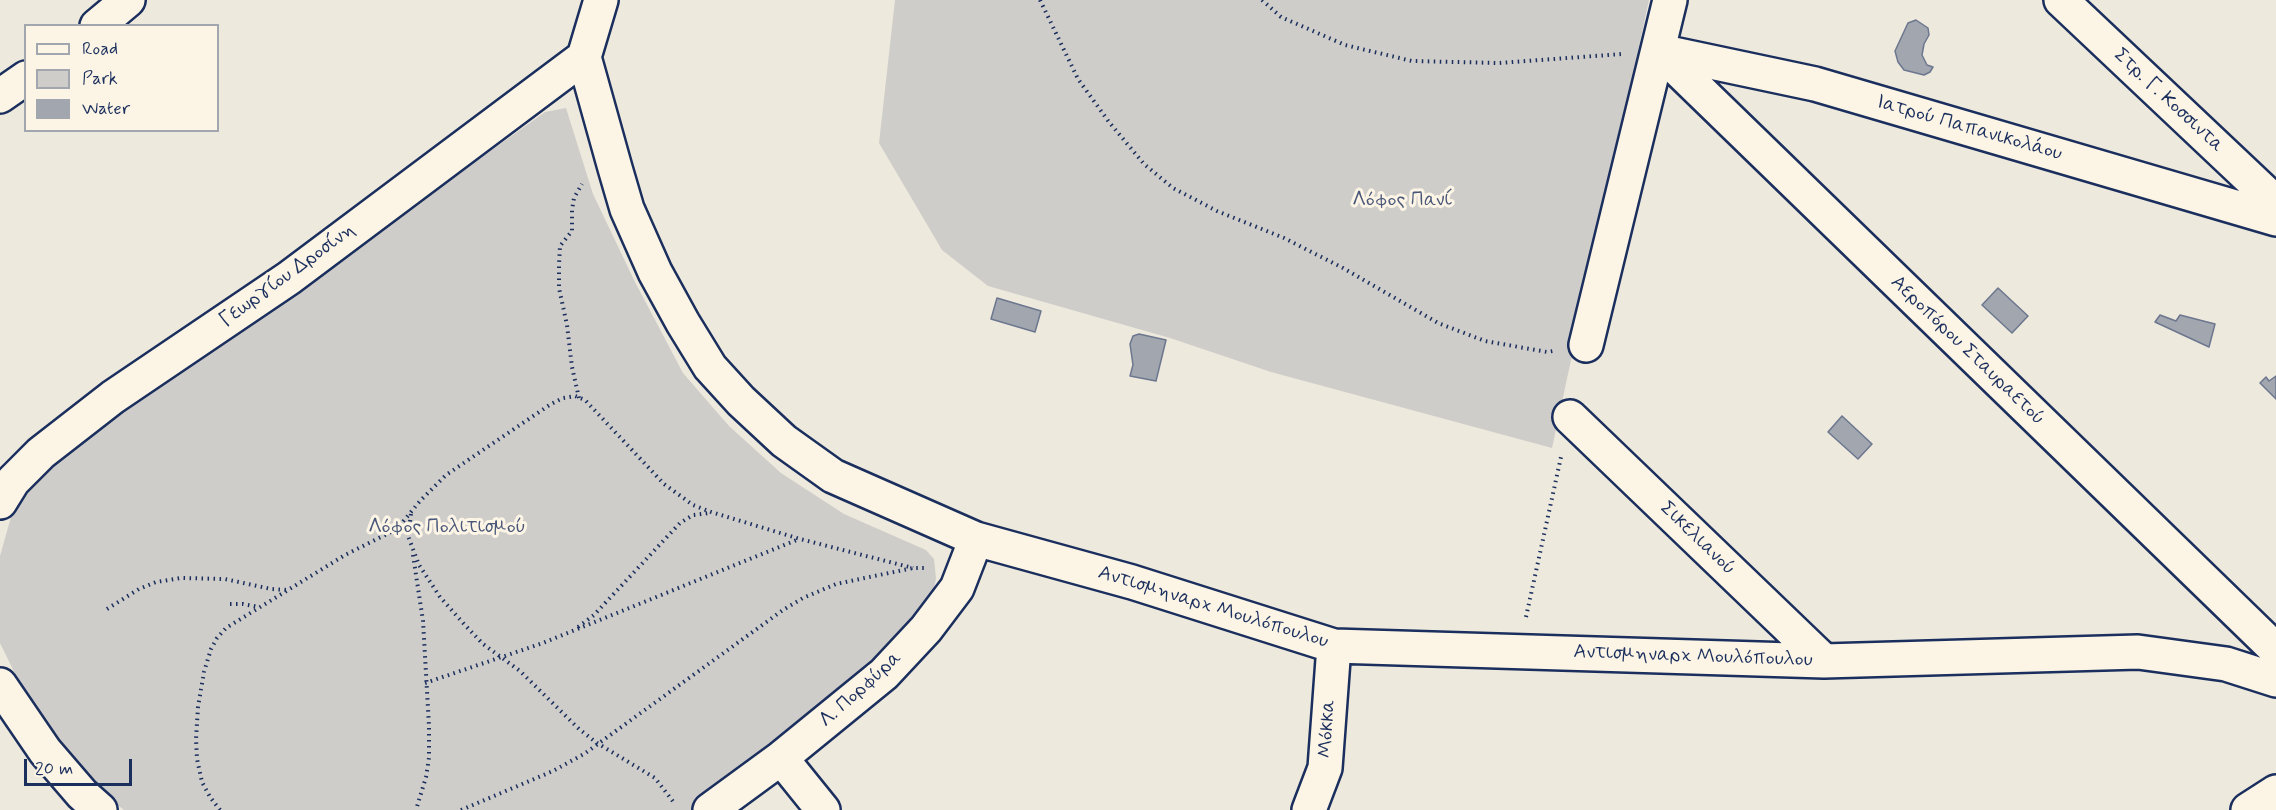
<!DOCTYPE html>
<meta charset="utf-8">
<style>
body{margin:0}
#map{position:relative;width:2276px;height:810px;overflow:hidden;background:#eee9dd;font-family:Mynerve,sans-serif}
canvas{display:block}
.legend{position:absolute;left:24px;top:24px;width:195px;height:108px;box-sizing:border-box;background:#fcf5e5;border:2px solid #a2a6af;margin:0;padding:8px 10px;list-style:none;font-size:18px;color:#1b2f5e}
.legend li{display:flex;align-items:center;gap:12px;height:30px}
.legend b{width:30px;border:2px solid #a2a6af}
.scale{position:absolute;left:24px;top:759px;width:108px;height:27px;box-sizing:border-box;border:3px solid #1b2f5e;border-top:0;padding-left:8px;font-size:18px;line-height:21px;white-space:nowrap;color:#1b2f5e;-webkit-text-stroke:4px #fcf5e5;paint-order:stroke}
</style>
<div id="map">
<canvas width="2276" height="810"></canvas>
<ul class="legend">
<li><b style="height:8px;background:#fcf5e5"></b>Road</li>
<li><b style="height:16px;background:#cfcdca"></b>Park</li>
<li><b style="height:16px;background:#a2a7af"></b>Water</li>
</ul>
<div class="scale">20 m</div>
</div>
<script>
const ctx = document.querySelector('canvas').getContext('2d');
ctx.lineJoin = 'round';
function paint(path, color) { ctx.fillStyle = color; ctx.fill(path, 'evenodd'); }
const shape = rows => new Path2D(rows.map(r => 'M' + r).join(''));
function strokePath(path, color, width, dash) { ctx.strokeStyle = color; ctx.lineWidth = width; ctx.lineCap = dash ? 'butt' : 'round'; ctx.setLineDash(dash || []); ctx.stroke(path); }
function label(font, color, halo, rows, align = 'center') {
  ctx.font = font + ' Mynerve,sans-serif'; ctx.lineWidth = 6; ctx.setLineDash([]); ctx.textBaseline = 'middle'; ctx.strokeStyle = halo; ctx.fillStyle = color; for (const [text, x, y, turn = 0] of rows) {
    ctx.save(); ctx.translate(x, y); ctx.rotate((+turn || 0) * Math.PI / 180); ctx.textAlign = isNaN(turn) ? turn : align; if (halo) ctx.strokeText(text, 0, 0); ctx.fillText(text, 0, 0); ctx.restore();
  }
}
const green = shape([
 [895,0,1649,0,1552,448,1271,372,1170,338,988,286,942,250,879,143],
 [566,108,593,194,635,282,683,373,729,426,781,473,844,514,926,550,934,559,936,578,933,594,908,626,834,701,692,810,124,810,92,785,62,750,21,686,0,643,0,556,11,517,35,483,74,443,355,248,545,112]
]);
const water = shape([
 [1916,20,1928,28,1929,35,1924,44,1922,55,1927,65,1933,67,1930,72,1924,75,1904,70,1898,62,1895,51,1908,23,1916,20],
 [1998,288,2028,316,2012,333,1982,305,1998,288],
 [997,298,1041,311,1035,332,991,319,997,298],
 [2160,315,2176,321,2180,315,2215,324,2209,347,2155,322,2160,315],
 [1139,334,1166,340,1156,381,1130,376,1133,365,1130,344,1133,336,1139,334],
 [2276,376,2276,399,2260,383,2266,377,2269,381,2276,376],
 [1842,416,1872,444,1858,459,1828,432,1842,416]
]);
const path = shape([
 [1040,0,1078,79,1109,122,1144,164,1173,188,1217,211,1284,238,1343,268,1438,323,1485,341,1547,352,1553,351],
 [1262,0,1281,17,1345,45,1412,61,1499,63,1622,54],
 [579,398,572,367,567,325,559,288,559,265,560,246,572,231,572,210,574,198,582,184],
 [411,514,408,536,419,565,440,597,464,624,483,644,520,671,579,729,597,743,655,778,675,804],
 [413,555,423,621,429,726,429,758,426,777,416,810],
 [230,604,243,604,259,607],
 [107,609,139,589,156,582,181,578,225,579,271,589,287,590],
 [1526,617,1561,457],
 [578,627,594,615,680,523,693,515,710,513],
 [425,683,543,643,799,539],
 [220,810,210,797,202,782,197,759,196,739,198,707,204,672,211,649,217,638,226,628,288,590,345,555,397,529,420,501,446,475,551,404,563,398,575,396,585,400,664,484,693,505,711,512,800,539,913,568],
 [461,810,553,771,584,754,783,610,803,598,836,584,913,568,927,568]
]);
const minor = shape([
 [601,0,584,57,615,168,627,209,655,272,683,323,710,367,741,401,784,441,833,476,976,539,1132,582,1334,646,1824,661,2138,652,2226,664,2276,680],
 [2061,0,2276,203],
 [97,26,128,0],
 [1659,51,2276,650],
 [1659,51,1815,84,2276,219],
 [0,96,26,78],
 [1586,345,1670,0],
 [1570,417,1824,661],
 [0,502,13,481,41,453,113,397,289,278,584,57],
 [0,685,45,751,82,794,100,810],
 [781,758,823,810],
 [710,810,781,758,884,674,926,629,957,588,976,539],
 [1309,810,1325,768,1334,646],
 [2248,810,2276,792]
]);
const streetNames = [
 ["Στρ. Γ. Κοσσιντα",2168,101,43],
 ["Ιατρού Παπανικολάου",1969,129,16],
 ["Γεωργίου Δροσίνη",288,276,-36],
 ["Αεροπόρου Σταυραετού",1967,351,44],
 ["Σικελιανού",1697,539,44],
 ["Αντισμηναρχ Μουλόπουλου",1213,608,17],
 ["Αντισμηναρχ Μουλόπουλου",1693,657,2],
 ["Λ. Πορφύρα",861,690,-42],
 ["Μόκκα",1328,729,-86]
];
const parkNames = [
 ["Λόφος Πανί",1402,201],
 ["Λόφος Πολιτισμού",447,528]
];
paint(green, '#cfcdca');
paint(water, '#a2a7af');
strokePath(water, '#6c778f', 1.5);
strokePath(minor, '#1b2f5e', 38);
strokePath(path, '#1b2f5e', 4, [1.5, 4.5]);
strokePath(minor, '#fcf5e5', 33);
label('20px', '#1b2f5e', '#fcf5e5', streetNames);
label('20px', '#485679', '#fcf5e5', parkNames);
</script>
